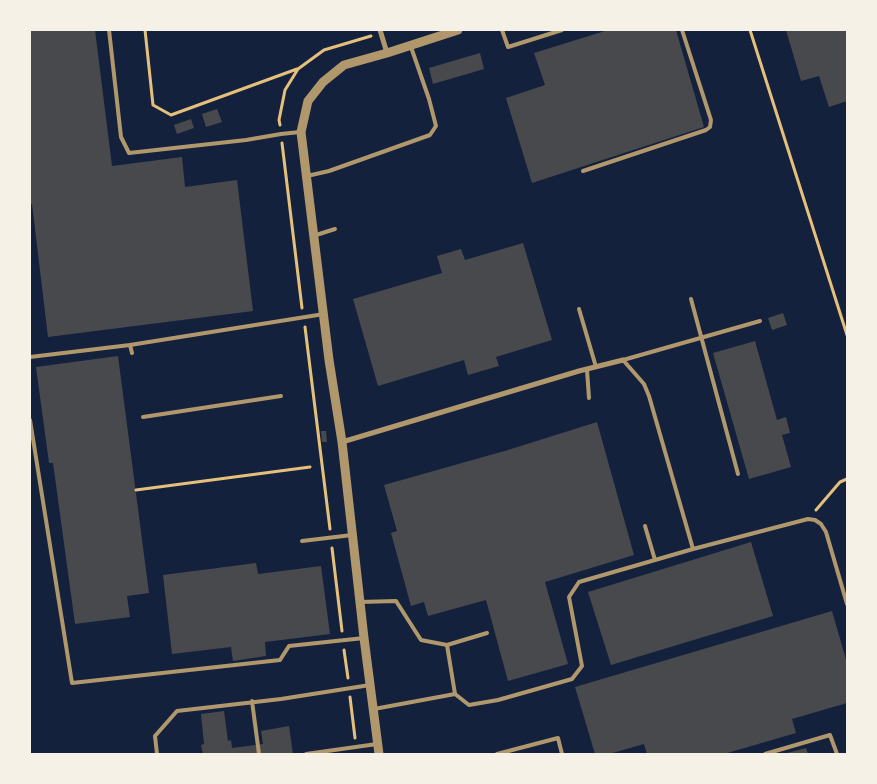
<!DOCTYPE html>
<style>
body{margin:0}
#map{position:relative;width:877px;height:784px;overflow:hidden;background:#14213d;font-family:"Sofia Sans Condensed",sans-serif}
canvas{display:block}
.frame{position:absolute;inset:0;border:31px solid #f6f1e7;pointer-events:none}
</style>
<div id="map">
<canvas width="877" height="784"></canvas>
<div class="frame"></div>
</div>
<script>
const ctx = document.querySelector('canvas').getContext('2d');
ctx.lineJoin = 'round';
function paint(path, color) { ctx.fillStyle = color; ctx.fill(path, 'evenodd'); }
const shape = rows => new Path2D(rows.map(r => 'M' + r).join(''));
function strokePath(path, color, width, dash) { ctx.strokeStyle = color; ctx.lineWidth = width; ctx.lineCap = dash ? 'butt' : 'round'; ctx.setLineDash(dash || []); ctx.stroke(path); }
const building = shape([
 [30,30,95,30,112,166,182,157,185,187,237,180,253,311,48,337,32,204,30,204],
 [608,30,676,30,704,127,532,183,506,98,545,85,534,53],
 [786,30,847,30,847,101,829,107,819,76,801,81],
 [480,53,484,69,433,84,429,68],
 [217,109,222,122,206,127,202,114],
 [191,119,194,128,177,134,174,125],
 [523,243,552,340,496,357,499,366,468,375,464,360,378,386,353,299,442,273,437,256,461,249,465,260],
 [783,313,787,325,772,330,768,318],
 [755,341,777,420,786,417,790,433,782,435,791,467,749,479,713,353],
 [118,356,149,593,127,596,130,617,75,624,53,463,49,463,36,367],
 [597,422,634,555,545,582,568,664,508,681,486,600,428,616,424,602,411,606,391,533,397,531,384,485,508,450],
 [321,431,326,431,327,442,322,442],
 [751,542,773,616,611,665,588,592],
 [256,563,258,574,321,566,330,634,265,642,266,656,233,661,231,647,172,654,163,575],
 [832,611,847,663,847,703,792,719,796,733,724,754,647,754,644,744,609,754,595,754,575,687],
 [224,711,228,741,231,740,232,748,263,744,261,731,289,726,293,754,203,754,201,745,204,744,201,714],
 [806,748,808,754,787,754,787,753]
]);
const path = shape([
 [145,30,153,105,171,115,297,69],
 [750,30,847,335],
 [280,125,279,120,285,90,298,69,324,50,371,36],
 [282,143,302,308],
 [305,327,330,529],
 [136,490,310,467],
 [816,510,840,482,847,479],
 [332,548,342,631],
 [344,650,348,678],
 [350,697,355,738]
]);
const service = shape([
 [109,30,121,137,129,153,246,140,281,134,300,132],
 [502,30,508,47,562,30],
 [583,171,706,130,710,127,711,120,682,30],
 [307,176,329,171,430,135,436,126,429,99,411,47],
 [313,236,335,229],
 [691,299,738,474],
 [579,309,596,367],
 [760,321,623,360,644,384,649,396,693,549,808,519,815,520,821,524,826,532,847,604],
 [132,353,130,345,324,314],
 [30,357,130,345],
 [587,370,589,398],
 [143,417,281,396],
 [30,420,72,683,280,660,289,646,364,638],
 [302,541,352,535],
 [655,560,693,549],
 [360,602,396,601,421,640,447,645,455,694,374,709],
 [447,645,487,633],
 [455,694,469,705,498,700,572,679,582,666,569,597,579,582,655,560,645,526],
 [252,701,259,754],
 [157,754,155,736,177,711,281,699,370,685],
 [306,754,377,744],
 [497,754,558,738,562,754],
 [765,754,830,735,837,754]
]);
const minor = shape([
 [380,30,387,53],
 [342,442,579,371,623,360]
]);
const tertiary = shape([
 [379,754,364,638,342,442,329,360,301,132,308,101,323,82,344,65,387,53,458,30]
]);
paint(building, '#48494c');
strokePath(path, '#e5c07b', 3);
strokePath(service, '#b1986c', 4);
strokePath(minor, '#b1986c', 5);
strokePath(tertiary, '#b1986c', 9);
</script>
